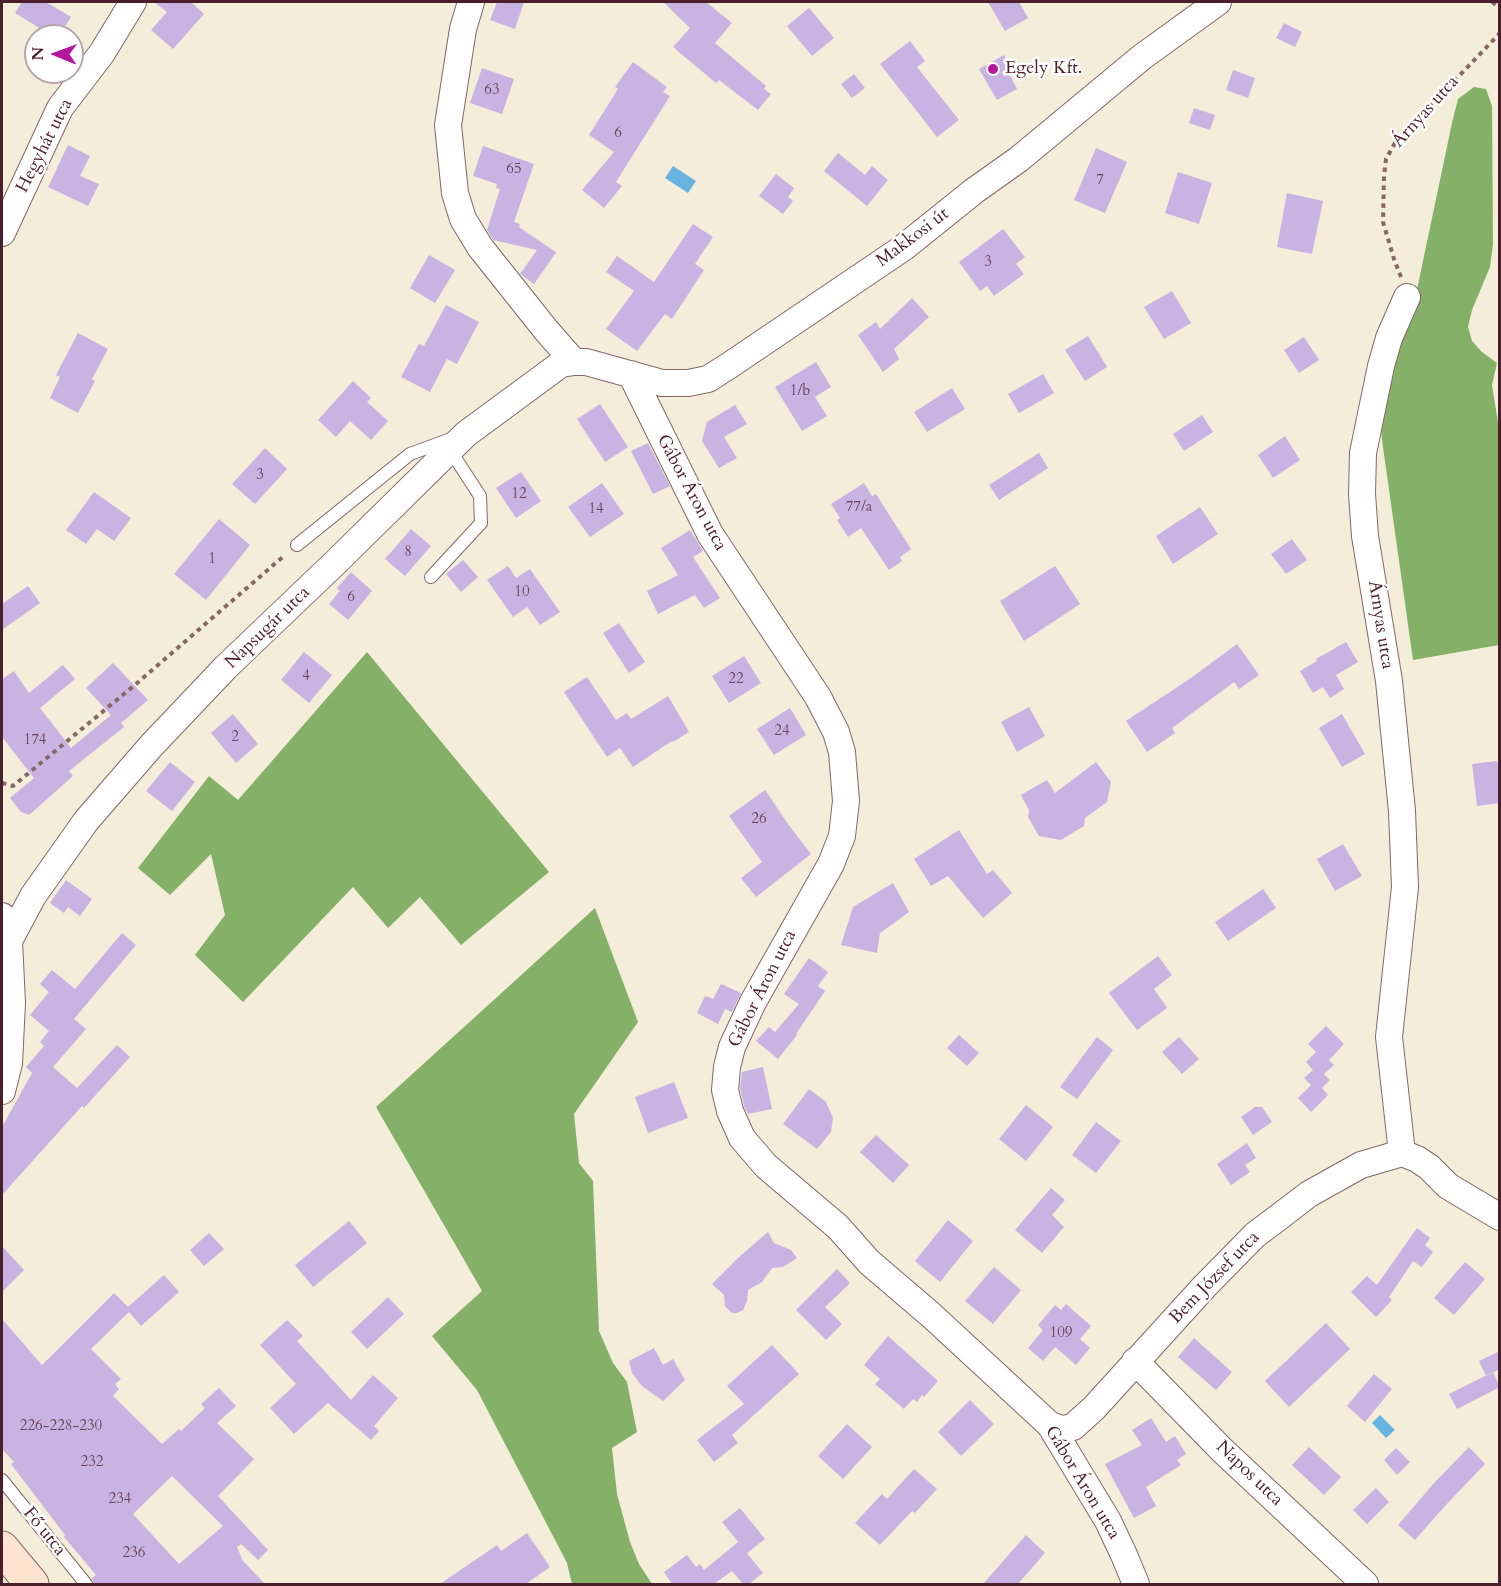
<!DOCTYPE html>
<meta charset="utf-8">
<style>
body{margin:0}
#map{position:relative;width:1501px;height:1586px;overflow:hidden;background:#f3edd9;font-family:Cardo,serif}
canvas{display:block}
.frame{position:absolute;inset:0;border:3px solid #4a1f2b;pointer-events:none}
.north{position:absolute;left:24px;top:24px;width:60px;height:60px;box-sizing:border-box;background:#fff;border:2px solid #b7a5aa;border-radius:50%;rotate:271deg;font-size:16px;font-weight:700;line-height:24px;text-align:center;color:#4a1f2b}
.north::after{content:'';display:block;margin:auto;width:21px;height:27px;background:#b5179e;clip-path:polygon(50% 0,100% 100%,50% 72%,0 100%)}
</style>
<div id="map">
<canvas width="1501" height="1586"></canvas>
<div class="frame"></div>
<div class="north">N</div>
</div>
<script>
const ctx = document.querySelector('canvas').getContext('2d');
ctx.lineJoin = 'round';
function paint(path, color) { ctx.fillStyle = color; ctx.fill(path, 'evenodd'); }
const shape = rows => new Path2D(rows.map(r => 'M' + r).join(''));
function strokePath(path, color, width, dash) { ctx.strokeStyle = color; ctx.lineWidth = width; ctx.lineCap = dash ? 'butt' : 'round'; ctx.setLineDash(dash || []); ctx.stroke(path); }
function label(font, color, halo, rows, align = 'center') {
  ctx.font = font + ' Cardo,serif'; ctx.lineWidth = 5; ctx.setLineDash([]); ctx.textBaseline = 'middle'; ctx.strokeStyle = halo; ctx.fillStyle = color; for (const [text, x, y, turn = 0] of rows) {
    ctx.save(); ctx.translate(x, y); ctx.rotate((+turn || 0) * Math.PI / 180); ctx.textAlign = isNaN(turn) ? turn : align; if (halo) ctx.strokeText(text, 0, 0); ctx.fillText(text, 0, 0); ctx.restore();
  }
}
const forest = shape([
 [1474,87,1486,89,1492,106,1493,244,1490,267,1472,310,1468,327,1472,341,1482,352,1497,363,1492,385,1500,435,1499,645,1413,660,1382,440,1380,414,1383,387,1415,299,1452,123,1458,99],
 [367,652,549,872,461,945,420,897,388,928,353,887,243,1002,195,955,225,915,211,854,170,895,138,868,209,776,238,800],
 [595,908,638,1022,574,1114,579,1163,593,1181,599,1331,613,1363,627,1382,637,1432,612,1448,617,1494,630,1542,639,1564,652,1584,572,1584,567,1563,477,1390,432,1336,482,1291,376,1107]
]);
const water = shape([
 [673,166,696,181,688,193,665,178],
 [1380,1415,1395,1430,1386,1438,1372,1423]
]);
const building = shape([
 [22,2,46,2,71,17,59,36,52,36,15,13],
 [154,2,191,2,204,14,173,49,151,30,167,12],
 [497,2,524,2,515,29,490,20],
 [663,2,706,2,732,23,715,43,766,86,764,89,771,94,758,110,719,80,716,83,673,47,690,28],
 [988,2,1019,2,1028,18,1005,31],
 [809,8,834,38,812,56,787,26],
 [1284,23,1302,32,1295,47,1276,38],
 [910,41,925,61,917,67,959,120,937,137,880,64],
 [1004,55,1014,73,1010,75,1017,89,997,100,979,69],
 [633,62,667,87,663,92,670,96,616,182,622,186,604,208,582,190,614,152,589,135,618,89,615,87],
 [482,68,514,79,502,114,470,103],
 [1233,70,1255,78,1248,98,1226,90],
 [854,74,865,88,852,98,841,84],
 [1194,108,1215,115,1210,130,1189,123],
 [68,145,90,156,80,176,99,184,88,206,48,187],
 [483,146,534,164,514,222,520,224,519,227,557,253,555,254,534,284,520,274,537,250,493,240,487,230,500,189,496,188,497,184,473,176],
 [1096,148,1127,162,1105,213,1074,200],
 [838,153,865,175,872,166,888,180,867,206,824,171],
 [1178,172,1212,183,1199,224,1165,213],
 [776,174,794,188,788,197,793,201,783,214,759,196],
 [1287,193,1323,201,1312,254,1277,247],
 [693,224,713,237,695,264,704,270,672,319,665,314,637,351,606,329,634,291,606,272,617,256,654,282],
 [1003,229,1025,257,1016,264,1024,274,994,296,987,286,980,291,959,262],
 [429,255,455,270,435,303,410,288],
 [1172,291,1191,323,1164,339,1144,307],
 [912,298,929,317,894,349,899,359,883,372,858,335,876,322,880,329],
 [446,305,479,322,457,364,447,359,430,392,401,377,419,344,424,346],
 [78,333,108,349,92,379,95,381,78,413,50,398,60,377,56,375],
 [1088,336,1107,367,1085,381,1065,350],
 [1304,337,1319,360,1299,373,1284,350],
 [816,362,831,387,815,397,827,416,802,431,775,387],
 [1043,374,1054,393,1019,413,1008,394],
 [353,381,371,398,367,402,388,421,371,440,350,421,336,437,318,420],
 [952,388,965,409,927,432,914,412],
 [600,404,628,447,605,462,577,419],
 [735,405,747,424,724,437,737,458,719,468,702,441,707,422],
 [1202,415,1213,432,1184,451,1173,434],
 [1285,436,1300,460,1273,478,1258,455],
 [648,443,670,486,653,494,631,451],
 [265,448,287,469,255,504,232,484],
 [1039,453,1048,468,999,500,989,485],
 [521,472,541,501,516,518,496,488],
 [602,483,624,514,590,537,568,507],
 [864,483,872,496,876,494,911,549,900,557,902,561,889,570,861,528,848,537,837,520,840,518,831,504],
 [94,492,131,518,114,541,97,529,86,544,66,530],
 [1200,507,1218,534,1173,564,1156,536],
 [219,519,250,545,206,600,174,574],
 [411,529,431,546,405,576,385,559],
 [690,530,703,551,693,557,720,598,704,608,695,595,658,614,647,591,678,575,661,548],
 [1292,539,1307,560,1286,574,1271,554],
 [463,560,478,577,461,592,446,574],
 [508,566,516,578,530,569,560,612,540,625,527,607,513,617,487,580],
 [1055,566,1080,604,1024,641,1000,601],
 [351,572,372,591,348,620,329,604,340,591,337,588],
 [28,586,40,603,2,630,2,604],
 [619,623,645,662,629,673,603,633],
 [1346,642,1358,662,1336,675,1344,689,1330,698,1323,687,1313,693,1300,671,1317,661,1316,659],
 [1237,644,1259,675,1239,689,1234,682,1172,728,1175,733,1147,752,1126,721,1188,680],
 [304,652,332,675,309,703,281,680],
 [744,656,761,683,729,703,712,676],
 [113,663,148,700,121,723,124,727,69,771,73,776,29,815,21,812,10,798,34,778,2,737,2,679,14,671,29,693,63,665,75,679,40,708,71,748,111,715,86,688],
 [587,677,616,720,627,713,631,719,668,696,689,732,673,742,672,741,633,767,620,748,607,757,564,692],
 [1029,707,1045,736,1017,752,1001,722],
 [790,708,806,735,774,755,757,729],
 [233,714,258,744,236,763,211,733],
 [1342,714,1365,754,1342,767,1319,728],
 [1497,761,1500,777,1500,803,1477,806,1472,764],
 [170,762,195,782,172,811,146,791],
 [1096,762,1111,782,1107,802,1085,818,1084,826,1061,840,1039,836,1028,817,1029,810,1021,795,1047,780,1055,793],
 [765,790,788,824,811,854,756,897,741,878,762,862,729,816],
 [959,830,987,874,993,870,1012,893,983,918,948,876,931,886,914,859],
 [1343,844,1362,876,1335,891,1317,859],
 [66,880,92,899,80,916,68,907,64,913,50,903],
 [893,883,909,912,880,933,877,953,841,945,853,907],
 [1263,889,1276,908,1228,941,1215,922],
 [122,933,136,945,74,1019,86,1029,53,1067,77,1088,117,1045,130,1057,84,1108,82,1106,2,1195,2,1127,32,1073,26,1067,44,1046,40,1042,49,1031,30,1015,49,992,40,984,52,970,75,989],
 [1158,956,1172,975,1154,989,1167,1008,1137,1030,1109,993],
 [809,958,828,972,818,986,825,991,796,1034,797,1035,778,1059,756,1041,769,1027,775,1032,799,1004,784,994],
 [721,984,741,993,732,1012,725,1009,718,1024,697,1013,705,996,713,999],
 [1326,1026,1344,1044,1329,1060,1334,1065,1324,1074,1330,1080,1322,1088,1328,1095,1311,1112,1298,1098,1311,1085,1304,1078,1313,1070,1306,1062,1316,1052,1308,1044],
 [959,1035,979,1053,967,1066,947,1048],
 [1097,1037,1113,1050,1077,1099,1060,1087],
 [1179,1037,1199,1059,1182,1074,1162,1052],
 [763,1067,772,1109,748,1114,744,1106,740,1087,742,1072],
 [674,1082,688,1118,648,1133,635,1097],
 [809,1089,826,1102,833,1118,831,1132,817,1149,783,1124],
 [1026,1105,1053,1127,1026,1161,999,1139],
 [1255,1107,1262,1107,1272,1122,1253,1135,1241,1117],
 [1096,1122,1121,1141,1096,1173,1072,1155],
 [876,1135,909,1165,893,1183,860,1152],
 [1247,1143,1256,1158,1245,1165,1250,1172,1231,1185,1217,1164],
 [1051,1188,1065,1200,1052,1215,1064,1227,1042,1253,1015,1230],
 [948,1220,973,1241,940,1282,915,1261],
 [349,1221,367,1243,313,1287,295,1265],
 [1417,1228,1430,1238,1425,1245,1433,1252,1422,1267,1413,1261,1389,1297,1392,1300,1376,1317,1351,1292,1367,1276,1377,1285],
 [768,1232,774,1243,791,1250,797,1258,783,1267,772,1268,762,1282,748,1290,747,1301,743,1310,737,1313,732,1313,725,1306,724,1295,712,1284,739,1257],
 [209,1233,224,1249,204,1266,190,1250],
 [2,1246,24,1270,2,1292],
 [1465,1262,1485,1279,1454,1315,1434,1298],
 [994,1267,1021,1290,993,1324,965,1301],
 [837,1269,850,1283,825,1307,842,1324,826,1340,796,1310],
 [164,1275,179,1292,141,1326,129,1312,91,1349,121,1379,115,1384,119,1389,113,1396,162,1444,179,1429,181,1431,205,1408,201,1404,219,1388,236,1406,217,1423,254,1459,218,1496,268,1550,258,1560,241,1544,237,1547,243,1561,265,1584,94,1584,92,1578,96,1575,64,1537,65,1535,11,1464,14,1462,2,1449,2,1319,42,1365,114,1293,128,1307],
 [172,1476,223,1526,179,1564,133,1514],
 [388,1297,404,1314,367,1349,351,1332],
 [1066,1304,1091,1326,1080,1339,1090,1348,1076,1365,1055,1347,1043,1361,1028,1348,1043,1330,1038,1325,1055,1305,1061,1310],
 [287,1320,303,1336,297,1341,351,1400,373,1375,398,1398,374,1426,379,1431,371,1440,328,1403,294,1434,270,1408,296,1384,260,1345],
 [1326,1323,1350,1349,1289,1407,1265,1381],
 [888,1336,938,1381,924,1397,922,1395,917,1402,913,1399,904,1409,875,1384,880,1379,864,1365],
 [1194,1338,1232,1372,1216,1390,1178,1357],
 [772,1345,799,1374,732,1435,738,1443,714,1462,697,1440,744,1404,727,1386],
 [654,1348,663,1365,673,1359,685,1380,663,1401,642,1386,632,1373,629,1361],
 [1500,1351,1500,1369,1486,1376,1479,1361],
 [1493,1372,1500,1387,1457,1409,1449,1394],
 [1374,1374,1392,1389,1365,1422,1347,1406],
 [970,1400,994,1424,961,1456,938,1432],
 [1151,1418,1166,1442,1175,1436,1186,1454,1177,1460,1181,1465,1146,1487,1156,1506,1134,1518,1105,1464,1142,1445,1132,1430],
 [847,1424,872,1447,843,1479,818,1456],
 [1309,1447,1341,1477,1324,1495,1292,1465],
 [1469,1447,1485,1464,1444,1507,1415,1540,1398,1525,1435,1482],
 [1396,1448,1410,1462,1397,1475,1384,1460],
 [914,1469,937,1489,915,1513,912,1511,880,1545,855,1523,882,1494,887,1499],
 [1376,1488,1389,1502,1367,1524,1353,1510],
 [740,1508,765,1539,747,1553,722,1522],
 [527,1533,550,1567,526,1584,440,1584,497,1545,501,1551],
 [1026,1535,1045,1553,1018,1584,983,1584],
 [738,1542,763,1573,749,1584,743,1584,732,1571,714,1584,672,1584,664,1572,687,1555,696,1567,700,1564,704,1570]
]);
const path = shape([
 [1492,2,1500,8],
 [1401,277,1394,259,1383,222,1384,176,1386,159,1395,143,1500,33],
 [2,783,13,786,136,684,285,555]
]);
const lane = shape([
 [297,545,410,454,451,439],
 [431,577,481,523,480,496,450,450],
 [2,1480,86,1584]
]);
const street = shape([
 [471,2,463,29,448,125,455,193,463,219,480,247,546,330,574,362],
 [2,233,60,108,102,53,133,2],
 [631,374,710,534,818,697,836,732,842,752,846,801,842,836,831,864,753,1002,732,1047,727,1067,725,1090,730,1111,742,1138,766,1166,838,1227,869,1262,931,1315,1050,1425,1108,1521,1124,1555,1136,1584],
 [2,916,9,941,12,1003,9,1063,2,1091],
 [9,941,33,896,86,821,151,746,226,667,337,561,466,434,561,364,574,362,586,362,662,383,688,383,708,379,730,365,903,248,974,191,1019,159,1142,57,1218,2],
 [1402,1153,1389,1037,1405,887,1402,811,1389,681,1365,536,1362,494,1363,453,1381,366,1389,338,1407,297],
 [1402,1153,1417,1159,1429,1167,1448,1186,1500,1217],
 [1135,1361,1222,1450,1365,1584],
 [1050,1425,1062,1429,1073,1427,1094,1408,1204,1287,1255,1235,1279,1217,1309,1194,1361,1165,1402,1153]
]);
const secondary = shape([
 [2,1548,32,1584]
]);
const markers = [
 [993,69,6,"#b5179e"]
];
const numberNames = [
 ["63",492,91],
 ["6",618,134],
 ["65",514,170],
 ["7",1100,181],
 ["3",988,263],
 ["1/b",800,392],
 ["3",260,476],
 ["12",519,495],
 ["77/a",859,508],
 ["14",596,510],
 ["8",408,553],
 ["1",212,560],
 ["10",522,593],
 ["6",351,598],
 ["4",306,677],
 ["22",736,680],
 ["24",782,732],
 ["2",235,738],
 ["174",35,741],
 ["26",759,820],
 ["109",1061,1334],
 ["226-228-230",61,1427],
 ["232",92,1463],
 ["234",120,1500],
 ["236",134,1554]
];
const poiNames = [
 ["Egely Kft.",1005,69]
];
const streetNames = [
 ["Árnyas utca",1426,112,-48],
 ["Hegyhát utca",45,146,-63],
 ["Makkosi út",913,238,-37],
 ["Gábor Áron utca",691,493,62],
 ["Árnyas utca",1380,625,81],
 ["Napsugár utca",268,628,-44],
 ["Gábor Áron utca",763,989,-63],
 ["Bem József utca",1215,1278,-46],
 ["Napos utca",1249,1474,44],
 ["Gábor Áron utca",1082,1483,59],
 ["Fő utca",44,1532,51]
];
paint(forest, '#84b068');
paint(water, '#68b4e1');
paint(building, '#c9b3e3');
strokePath(lane, '#856768', 14);
strokePath(street, '#856768', 28);
strokePath(secondary, '#856768', 35);
strokePath(path, '#856768', 4, [4.5, 4.5]);
strokePath(lane, '#fff', 12);
strokePath(street, '#fff', 26);
strokePath(secondary, '#fde4d1', 33);
for (const [x, y, r, color] of markers) { const dot = new Path2D(); dot.arc(x, y, r, 0, 2 * Math.PI); ctx.fillStyle = color; ctx.fill(dot); strokePath(dot, '#fff', 2); }
label('15px', '#6a4459', null, numberNames);
label('18px', '#4a1f2b', '#fff', poiNames, 'left');
label('18px', '#4a1f2b', '#fff', streetNames);
</script>
